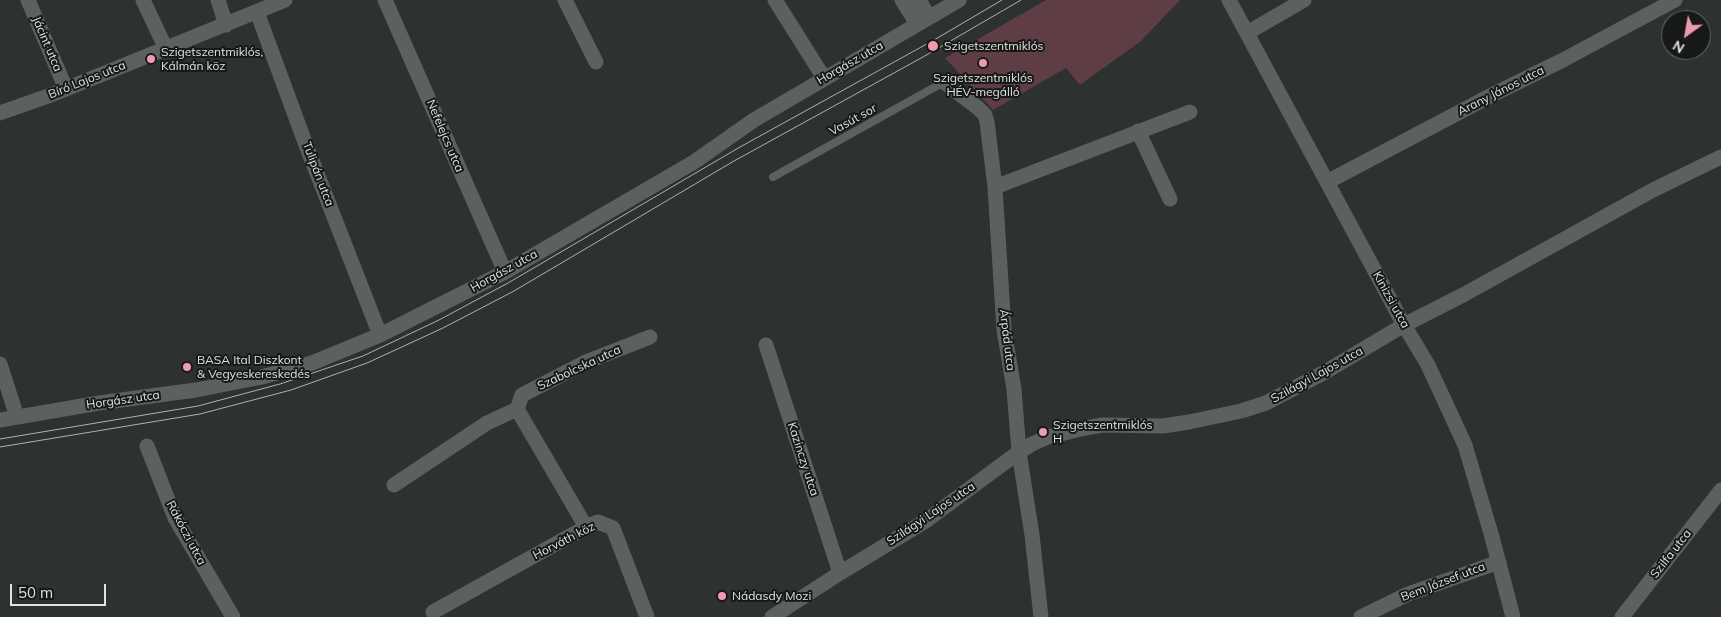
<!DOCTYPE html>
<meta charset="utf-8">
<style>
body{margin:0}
#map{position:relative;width:1721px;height:617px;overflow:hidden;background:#2d3130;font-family:Mulish,sans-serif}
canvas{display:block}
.north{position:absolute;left:1661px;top:10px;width:50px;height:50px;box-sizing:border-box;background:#171918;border:1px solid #676969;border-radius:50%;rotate:212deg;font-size:14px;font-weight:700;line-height:20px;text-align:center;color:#e0e2e2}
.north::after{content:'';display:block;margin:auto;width:18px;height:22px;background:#f29aad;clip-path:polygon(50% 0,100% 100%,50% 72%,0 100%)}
.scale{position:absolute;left:10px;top:584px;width:96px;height:22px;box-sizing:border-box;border:2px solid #e0e2e2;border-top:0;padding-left:6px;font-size:15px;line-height:18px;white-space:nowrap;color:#e0e2e2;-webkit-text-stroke:4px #171918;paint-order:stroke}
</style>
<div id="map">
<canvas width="1721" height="617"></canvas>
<div class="north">N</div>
<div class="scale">50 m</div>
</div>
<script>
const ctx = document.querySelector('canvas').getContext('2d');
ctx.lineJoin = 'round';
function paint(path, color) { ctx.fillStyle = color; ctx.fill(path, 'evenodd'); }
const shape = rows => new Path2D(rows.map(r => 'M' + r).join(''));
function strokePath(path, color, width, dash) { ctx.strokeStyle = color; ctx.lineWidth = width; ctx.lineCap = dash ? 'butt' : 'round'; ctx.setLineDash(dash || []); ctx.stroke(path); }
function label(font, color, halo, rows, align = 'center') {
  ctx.font = font + ' Mulish,sans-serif'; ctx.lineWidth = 4; ctx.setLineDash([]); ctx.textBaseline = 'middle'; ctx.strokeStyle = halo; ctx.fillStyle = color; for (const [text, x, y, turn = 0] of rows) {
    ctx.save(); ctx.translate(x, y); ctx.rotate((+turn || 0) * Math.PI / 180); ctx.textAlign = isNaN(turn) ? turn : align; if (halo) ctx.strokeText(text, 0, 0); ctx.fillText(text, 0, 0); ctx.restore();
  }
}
const green = shape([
 [1046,0,1180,0,1141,41,1080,85,1066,68,993,110,945,58]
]);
const service = shape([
 [773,177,944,82]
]);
const minor = shape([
 [28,0,66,89],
 [143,0,166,49],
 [218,0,226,25],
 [385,0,505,272],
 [565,0,596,62],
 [775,0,824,78],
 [902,0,917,24],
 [919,0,929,17],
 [1229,0,1404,325,1428,365,1465,445,1492,537,1513,617],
 [257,12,306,145,380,335],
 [1247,33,1304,0],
 [0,113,51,95,285,0],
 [1138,131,1170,199],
 [1327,182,1490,96,1563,60,1675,0],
 [995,187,1190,112],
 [766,345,840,573],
 [0,364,17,417],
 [517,409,586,527],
 [0,420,99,403,196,390,262,377,312,363,380,335,505,272,694,162,754,120,959,0],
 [147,446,175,518,233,617],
 [394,485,487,423,517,409,522,395,586,362,650,337],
 [433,612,586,527,598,522,613,528,647,617],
 [772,617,840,573,927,520,1019,452,1014,389,1004,330,995,187,987,122,985,115,978,108,944,82],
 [1361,617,1408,594,1499,562],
 [1622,617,1721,490]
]);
const tertiary = shape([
 [1041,617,1032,535,1019,452,1032,444,1048,437,1085,428,1103,425,1163,426,1189,422,1241,411,1266,403,1325,372,1404,325,1463,295,1653,190,1721,157]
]);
const tram = shape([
 [0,439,198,406,280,384,363,356,439,320,508,283,740,147,934,40,1002,0],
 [0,447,200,414,291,390,367,363,443,328,514,291,734,161,923,57,1021,0]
]);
const markers = [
 [933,46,6,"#f29aad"],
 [151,59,5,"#f29aad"],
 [983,63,5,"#f29aad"],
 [187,367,5,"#f29aad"],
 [1043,432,5,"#f29aad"],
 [722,596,5,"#f29aad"]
];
const streetNames = [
 ["Jácint utca",47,44,67],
 ["Horgász utca",850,63,-30],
 ["Bíró Lajos utca",87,80,-22],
 ["Arany János utca",1501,91,-27],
 ["Vasút sor",853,120,-29],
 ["Nefelejcs utca",445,136,67],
 ["Tulipán utca",318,174,69],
 ["Horgász utca",504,271,-29],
 ["Kinizsi utca",1391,300,61],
 ["Árpád utca",1007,340,83],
 ["Szabolcska utca",579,368,-25],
 ["Szilágyi Lajos utca",1317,375,-29],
 ["Horgász utca",123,400,-8],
 ["Kazinczy utca",803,459,72],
 ["Szilágyi Lajos utca",931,514,-34],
 ["Rákóczi utca",186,533,62],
 ["Horváth köz",564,541,-27],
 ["Szilfa utca",1671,554,-52],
 ["Bem József utca",1443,582,-21]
];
const poiNames = [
 ["Szigetszentmiklós",944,46],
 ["Szigetszentmiklós,",161,52],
 ["Kálmán köz",161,66],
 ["Szigetszentmiklós",983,78,"center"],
 ["HÉV-megálló",983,92,"center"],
 ["BASA Ital Diszkont",197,360],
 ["& Vegyeskereskedés",197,374],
 ["Szigetszentmiklós",1053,425],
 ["H",1053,439],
 ["Nádasdy Mozi",732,596]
];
paint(green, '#5e3d44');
strokePath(service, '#5c615f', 8);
strokePath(minor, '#5c615f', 15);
strokePath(tertiary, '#5c615f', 15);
strokePath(tram, '#afb1b1', 1);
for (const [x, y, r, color] of markers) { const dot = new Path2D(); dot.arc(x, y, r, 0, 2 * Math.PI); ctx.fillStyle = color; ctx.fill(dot); strokePath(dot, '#171918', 2); }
label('12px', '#e0e2e2', '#171918', streetNames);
label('12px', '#e0e2e2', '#171918', poiNames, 'left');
</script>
